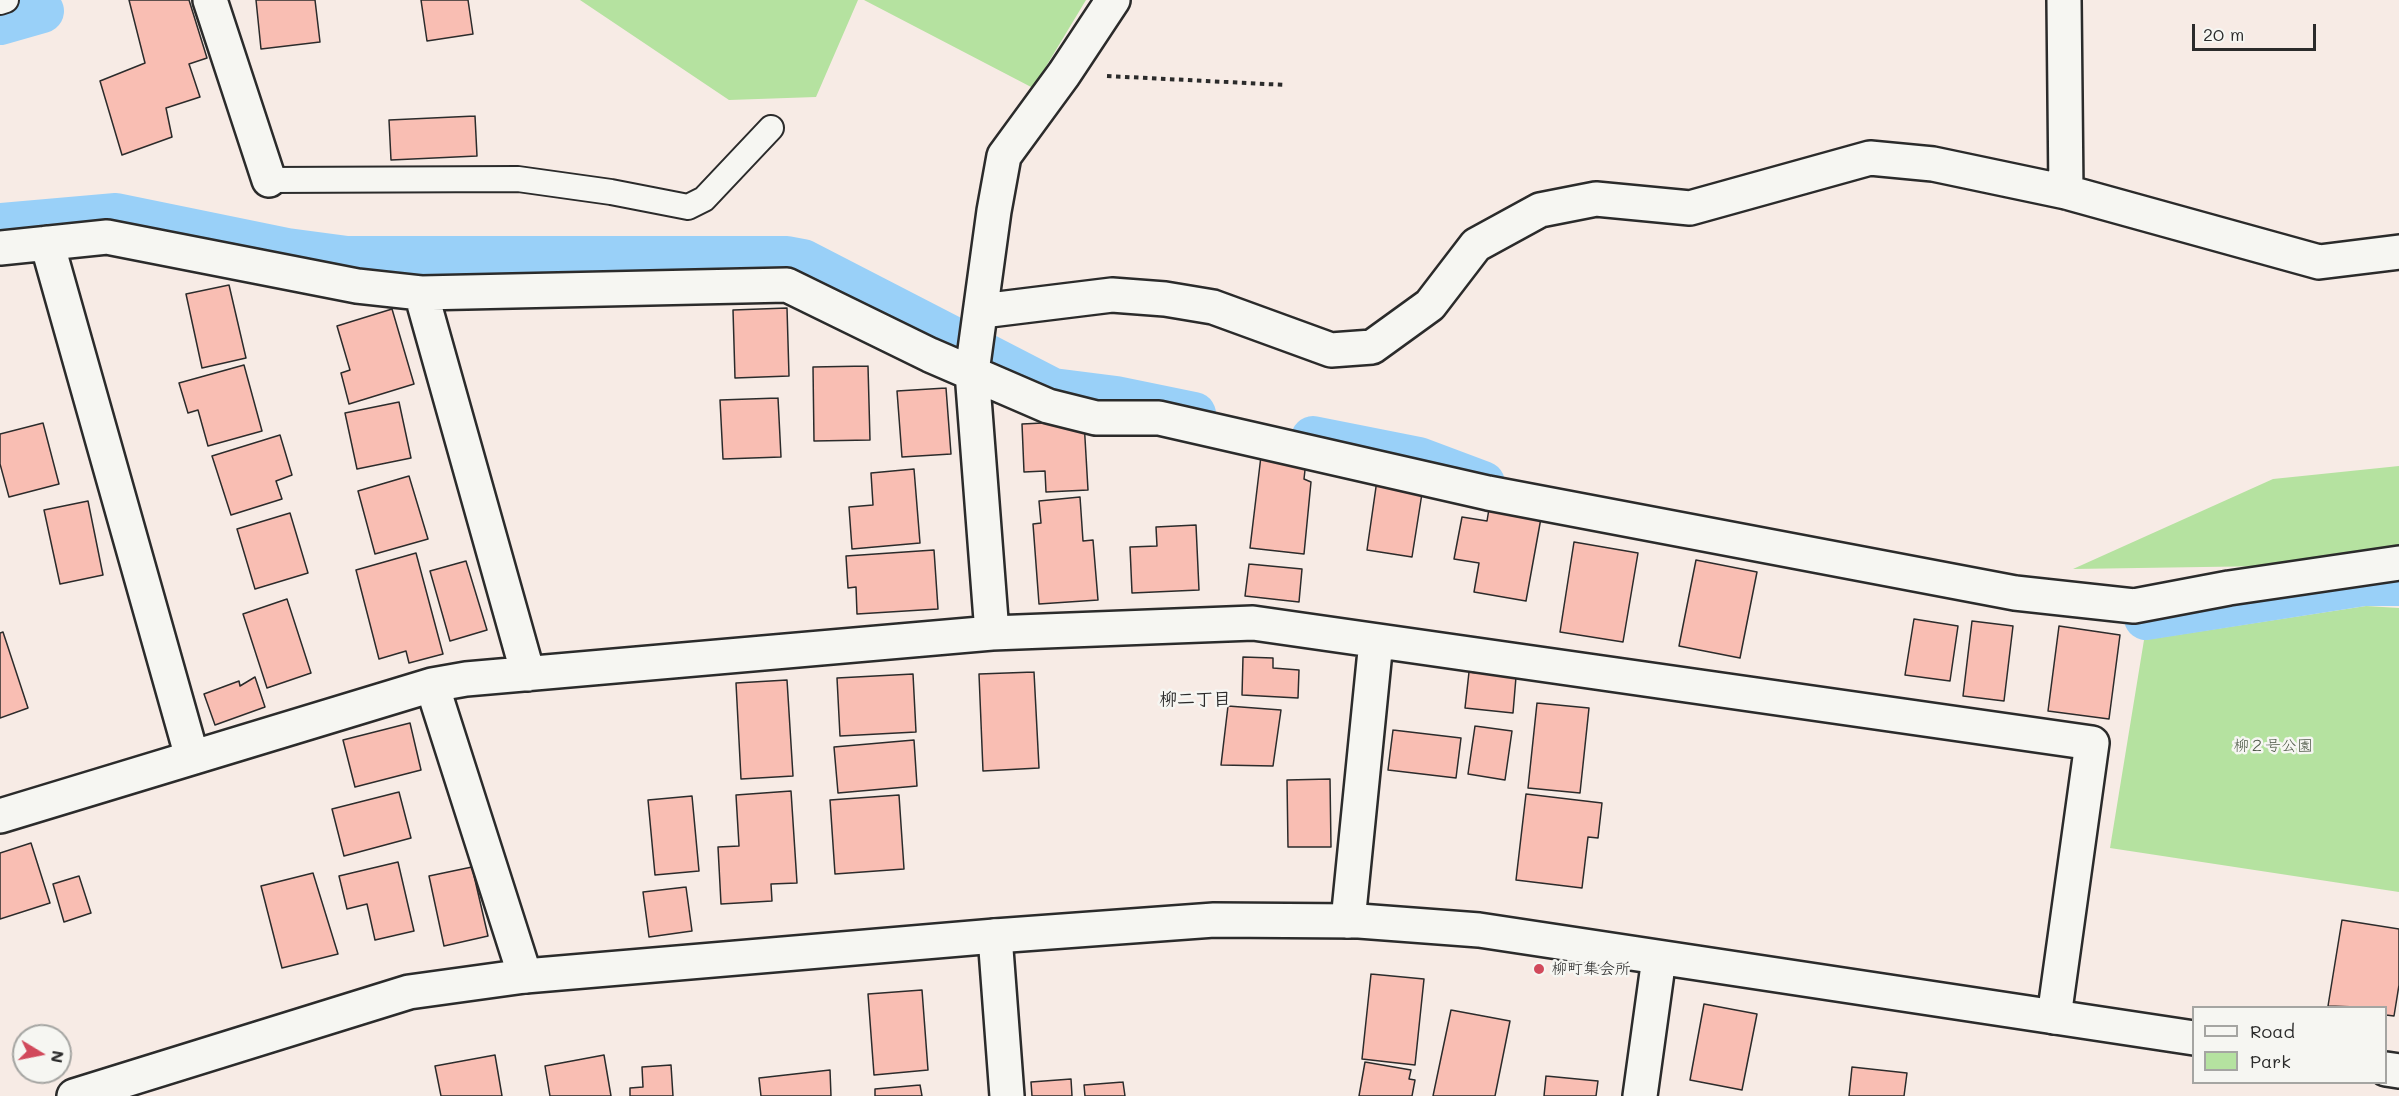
<!DOCTYPE html>
<meta charset="utf-8">
<style>
body{margin:0}
#map{position:relative;width:2399px;height:1096px;overflow:hidden;background:#f7ebe5;font-family:Mali,sans-serif}
canvas{display:block}
.legend{position:absolute;left:2192px;top:1006px;width:195px;height:78px;box-sizing:border-box;background:#f6f6f2;border:2px solid #a5a5a2;margin:0;padding:8px 10px;list-style:none;font-size:18px;color:#2b2b2b}
.legend li{display:flex;align-items:center;gap:12px;height:30px}
.legend b{width:30px;border:2px solid #a5a5a2}
.north{position:absolute;left:12px;top:1024px;width:60px;height:60px;box-sizing:border-box;background:#f6f6f2;border:2px solid #a5a5a2;border-radius:50%;rotate:100deg;font-size:16px;font-weight:700;line-height:24px;text-align:center;color:#2b2b2b}
.north::after{content:'';display:block;margin:auto;width:21px;height:27px;background:#d1495b;clip-path:polygon(50% 0,100% 100%,50% 72%,0 100%)}
.scale{position:absolute;left:2192px;top:24px;width:124px;height:27px;box-sizing:border-box;border:3px solid #2b2b2b;border-top:0;padding-left:8px;font-size:18px;line-height:21px;white-space:nowrap;color:#2b2b2b;-webkit-text-stroke:4px #f6f6f2;paint-order:stroke}
</style>
<div id="map">
<canvas width="2399" height="1096"></canvas>
<ul class="legend">
<li><b style="height:8px;background:#f6f6f2"></b>Road</li>
<li><b style="height:16px;background:#b5e2a0"></b>Park</li>
</ul>
<div class="north">N</div>
<div class="scale">20 m</div>
</div>
<script>
const ctx = document.querySelector('canvas').getContext('2d');
ctx.lineJoin = 'round';
function paint(path, color) { ctx.fillStyle = color; ctx.fill(path, 'evenodd'); }
const shape = rows => new Path2D(rows.map(r => 'M' + r).join(''));
function strokePath(path, color, width, dash) { ctx.strokeStyle = color; ctx.lineWidth = width; ctx.lineCap = dash ? 'butt' : 'round'; ctx.setLineDash(dash || []); ctx.stroke(path); }
function label(font, color, halo, rows, align = 'center') {
  ctx.font = font + ' Mali,"Klee One",sans-serif'; ctx.lineWidth = 5; ctx.setLineDash([]); ctx.textBaseline = 'middle'; ctx.strokeStyle = halo; ctx.fillStyle = color; for (const [text, x, y, turn = 0] of rows) {
    ctx.save(); ctx.translate(x, y); ctx.rotate((+turn || 0) * Math.PI / 180); ctx.textAlign = isNaN(turn) ? turn : align; if (halo) ctx.strokeText(text, 0, 0); ctx.fillText(text, 0, 0); ctx.restore();
  }
}
const green = shape([
 [580,0,858,0,816,97,729,100],
 [864,0,1086,0,1033,88],
 [2399,466,2399,564,2073,569,2273,479],
 [2366,606,2399,608,2399,892,2110,848,2144,640]
]);
const canal = shape([
 [0,23,42,11],
 [0,225,116,215,287,250,347,258,787,258,803,261,1053,390,1116,398,1194,414],
 [1313,438,1419,459,1483,483],
 [2146,618,2364,584,2399,584]
]);
const building = shape([
 [129,0,189,0,207,58,189,64,200,97,166,108,172,137,122,155,100,81,145,63,129,0],
 [256,0,315,0,320,42,261,49,256,0],
 [421,0,468,0,473,34,427,41,421,0],
 [475,116,477,156,391,160,389,120,475,116],
 [229,285,246,358,202,368,186,294,229,285],
 [787,308,789,376,735,378,733,310,787,308],
 [392,309,414,384,349,404,341,373,350,370,337,326,392,309],
 [244,365,262,431,208,446,198,410,188,413,179,383,244,365],
 [868,366,870,440,814,441,813,367,868,366],
 [946,388,951,454,902,457,897,391,946,388],
 [778,398,781,457,723,459,720,400,778,398],
 [399,402,411,458,357,469,345,413,399,402],
 [1084,421,1088,490,1046,492,1045,471,1024,472,1022,424,1084,421],
 [43,423,59,484,9,497,0,464,0,434,43,423],
 [280,435,292,475,276,481,282,499,231,515,212,456,280,435],
 [1261,456,1306,461,1304,479,1311,482,1304,554,1250,548,1261,456],
 [914,469,920,543,852,549,849,507,873,505,871,473,914,469],
 [409,476,428,539,375,554,358,491,409,476],
 [1377,480,1423,487,1412,557,1367,550,1377,480],
 [1080,497,1083,541,1093,540,1098,600,1039,604,1033,524,1041,523,1039,501,1080,497],
 [88,501,103,575,60,584,44,510,88,501],
 [1489,509,1541,518,1526,601,1474,592,1479,563,1454,559,1462,517,1487,521,1489,509],
 [290,513,308,573,255,589,237,529,290,513],
 [1196,525,1199,590,1132,593,1130,547,1157,546,1156,527,1196,525],
 [1574,542,1638,553,1623,642,1560,632,1574,542],
 [934,550,938,609,857,614,856,587,848,588,846,556,934,550],
 [416,553,443,654,409,663,406,651,379,659,356,570,416,553],
 [1696,560,1757,572,1740,658,1679,646,1696,560],
 [466,561,487,630,450,641,430,571,466,561],
 [1249,564,1302,569,1299,602,1245,596,1249,564],
 [287,599,311,673,267,688,243,614,287,599],
 [1914,619,1958,626,1950,681,1905,675,1914,619],
 [1972,621,2013,626,2004,701,1963,696,1972,621],
 [2059,626,2120,635,2109,719,2048,711,2059,626],
 [3,632,28,708,0,718,0,633,3,632],
 [1243,657,1273,658,1273,668,1299,670,1298,698,1242,695,1243,657],
 [1034,672,1039,768,983,771,979,674,1034,672],
 [1469,672,1516,677,1513,713,1465,708,1469,672],
 [913,674,916,732,840,736,837,678,913,674],
 [255,677,265,707,215,725,204,694,239,681,240,686,255,677],
 [787,680,793,776,741,779,736,683,787,680],
 [1537,703,1589,708,1580,793,1528,788,1537,703],
 [1228,706,1281,710,1273,766,1221,765,1228,706],
 [410,723,421,770,355,787,343,740,410,723],
 [1475,726,1512,731,1505,780,1468,774,1475,726],
 [1393,730,1461,738,1456,778,1388,770,1393,730],
 [914,740,917,786,838,793,834,747,914,740],
 [1330,779,1331,847,1288,847,1287,780,1330,779],
 [791,791,797,883,771,884,772,901,721,904,718,847,739,846,736,795,791,791],
 [399,792,411,838,344,856,332,809,399,792],
 [1526,794,1602,803,1598,838,1588,837,1582,888,1516,880,1526,794],
 [899,795,904,869,835,874,830,800,899,795],
 [692,796,699,871,655,875,648,800,692,796],
 [31,843,50,903,0,919,0,853,31,843],
 [398,862,414,931,375,940,367,904,347,909,339,876,398,862],
 [472,867,488,936,444,946,429,876,472,867],
 [313,873,338,954,282,968,261,886,313,873],
 [79,876,91,913,64,922,53,884,79,876],
 [686,887,692,931,649,937,643,892,686,887],
 [2342,920,2399,929,2399,985,2394,1016,2386,1015,2386,1008,2328,1006,2342,920],
 [1371,974,1424,979,1415,1065,1362,1059,1371,974],
 [922,990,928,1070,874,1075,868,994,922,990],
 [1704,1004,1757,1014,1742,1090,1690,1080,1704,1004],
 [1451,1010,1510,1021,1495,1096,1433,1096,1451,1010],
 [495,1055,502,1096,441,1096,435,1066,495,1055],
 [604,1055,611,1096,550,1096,545,1066,604,1055],
 [1365,1062,1411,1070,1409,1079,1415,1080,1412,1096,1359,1096,1365,1062],
 [671,1065,673,1096,630,1096,630,1088,643,1087,642,1067,671,1065],
 [1852,1067,1907,1073,1904,1096,1849,1096,1852,1067],
 [830,1070,831,1096,761,1096,759,1078,830,1070],
 [1546,1076,1598,1081,1596,1096,1544,1096,1546,1076],
 [1071,1079,1072,1096,1032,1096,1031,1082,1071,1079],
 [1123,1082,1125,1096,1085,1096,1084,1085,1123,1082],
 [920,1085,922,1096,875,1096,875,1089,920,1085]
]);
const path = shape([
 [1107,76,1286,85]
]);
const service = shape([
 [0,2,6,0],
 [269,180,518,179,611,192,688,207,704,199,771,128]
]);
const minor = shape([
 [210,0,269,180],
 [2064,0,2066,192],
 [47,243,192,757],
 [0,248,107,237,357,286,421,293,787,285,930,355,1048,406,1096,418,1159,418,1488,493,2015,593,2134,606,2229,588,2399,563],
 [421,293,528,674],
 [982,311,1112,295,1165,299,1213,307,1331,350,1372,347,1430,305,1476,245,1540,210,1596,199,1690,208,1870,158,1933,164,2066,192,2319,262,2399,252],
 [992,633,972,372,994,211,1004,156,1064,74,1113,0],
 [432,685,525,976],
 [0,816,432,685,466,679,992,633,1253,623,2092,743,2054,1017],
 [1348,921,1376,641],
 [995,936,1007,1096],
 [1640,1096,1659,958]
]);
const tertiary = shape([
 [2386,1069,2399,1071],
 [74,1096,409,992,525,976,995,936,1214,920,1359,921,1479,930,2194,1038]
]);
const markers = [
 [1539,969,6,"#d1495b"]
];
const parkNames = [
 ["柳２号公園",2273,746]
];
const poiNames = [
 ["柳町集会所",1551,969]
];
const neighbourhoodNames = [
 ["柳二丁目",1195,699]
];
paint(green, '#b5e2a0');
strokePath(canal, '#99d0f8', 44);
paint(building, '#f9beb3');
strokePath(building, '#2b2b2b', 1.5);
strokePath(service, '#2b2b2b', 28);
strokePath(minor, '#2b2b2b', 38);
strokePath(tertiary, '#2b2b2b', 38);
strokePath(path, '#2b2b2b', 4, [4.5, 4.5]);
strokePath(service, '#f6f6f2', 24);
strokePath(minor, '#f6f6f2', 33);
strokePath(tertiary, '#f6f6f2', 33);
for (const [x, y, r, color] of markers) { const dot = new Path2D(); dot.arc(x, y, r, 0, 2 * Math.PI); ctx.fillStyle = color; ctx.fill(dot); strokePath(dot, '#f6f6f2', 2); }
label('16px', '#4e5948', '#f6f6f2', parkNames);
label('16px', '#2b2b2b', '#f6f6f2', poiNames, 'left');
label('bold 18px', '#2b2b2b', '#f6f6f2', neighbourhoodNames);
</script>
